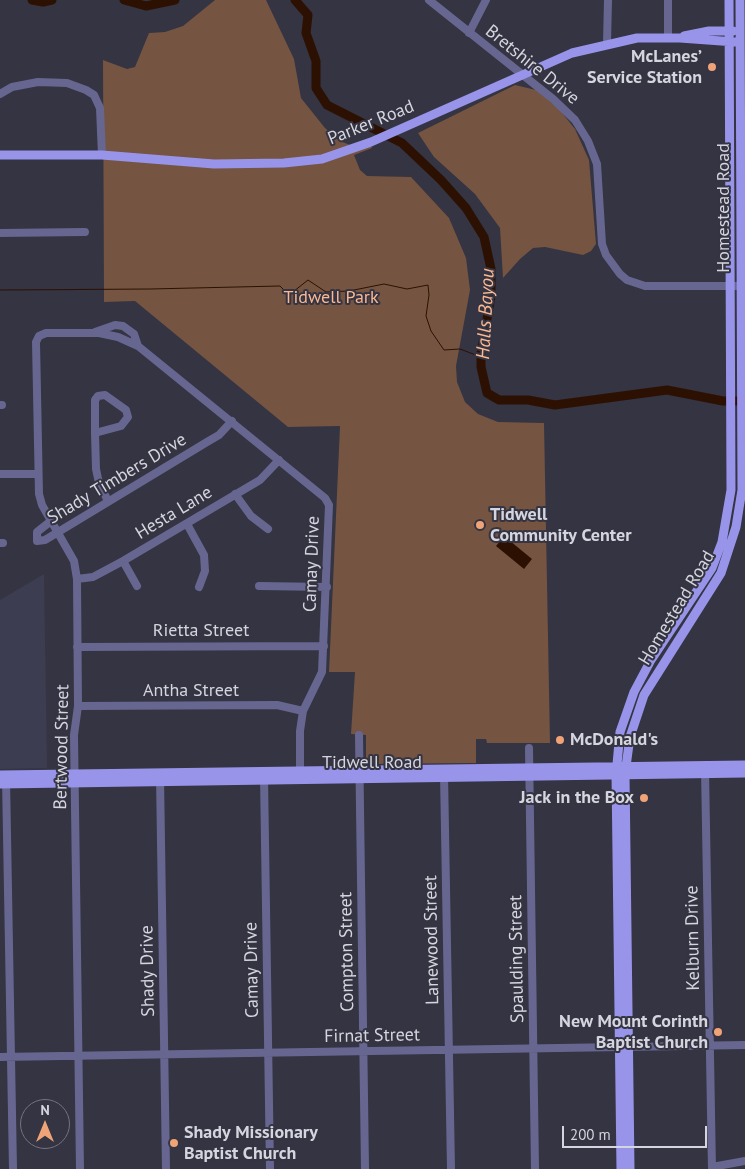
<!DOCTYPE html>
<meta charset="utf-8">
<style>
body{margin:0}
#map{position:relative;width:745px;height:1169px;overflow:hidden;background:#343442;font-family:"PT Sans",sans-serif}
canvas{display:block}
.north{position:absolute;left:20px;top:1099px;width:50px;height:50px;box-sizing:border-box;background:#343442;border:1px solid #747481;border-radius:50%;rotate:0deg;font-size:14px;font-weight:700;line-height:20px;text-align:center;color:#d5d5df}
.north::after{content:'';display:block;margin:auto;width:18px;height:22px;background:#efa377;clip-path:polygon(50% 0,100% 100%,50% 72%,0 100%)}
.scale{position:absolute;left:562px;top:1126px;width:145px;height:22px;box-sizing:border-box;border:2px solid #d5d5df;border-top:0;padding-left:6px;font-size:15px;line-height:18px;white-space:nowrap;color:#d5d5df;-webkit-text-stroke:4px #343442;paint-order:stroke}
</style>
<div id="map">
<canvas width="745" height="1169"></canvas>
<div class="north">N</div>
<div class="scale">200 m</div>
</div>
<script>
const ctx = document.querySelector('canvas').getContext('2d');
ctx.lineJoin = 'round';
function paint(path, color) { ctx.fillStyle = color; ctx.fill(path, 'evenodd'); }
const shape = rows => new Path2D(rows.map(r => 'M' + r).join(''));
function strokePath(path, color, width, dash) { ctx.strokeStyle = color; ctx.lineWidth = width; ctx.lineCap = dash ? 'butt' : 'round'; ctx.setLineDash(dash || []); ctx.stroke(path); }
function label(font, color, halo, rows, align = 'center') {
  ctx.font = font + ' "PT Sans",sans-serif'; ctx.lineWidth = 4; ctx.setLineDash([]); ctx.textBaseline = 'middle'; ctx.strokeStyle = halo; ctx.fillStyle = color; for (const [text, x, y, turn = 0] of rows) {
    ctx.save(); ctx.translate(x, y); ctx.rotate((+turn || 0) * Math.PI / 180); ctx.textAlign = isNaN(turn) ? turn : align; if (halo) ctx.strokeText(text, 0, 0); ctx.fillText(text, 0, 0); ctx.restore();
  }
}
const built = shape([
 [44,574,47,768,0,769,0,600]
]);
const green = shape([
 [215,0,266,0,294,59,301,98,325,128,340,141,350,145,367,140,372,148,354,155,360,170,367,176,411,177,449,218,466,258,470,290,456,366,457,382,465,402,478,414,498,422,544,423,550,743,487,743,486,739,476,739,476,763,366,764,366,735,351,734,355,672,329,672,340,426,288,427,135,301,104,302,103,60,127,69,135,67,149,33,165,32,183,26],
 [515,85,536,90,559,109,575,129,589,160,596,244,591,251,583,255,545,247,533,248,520,259,503,278,500,228,475,194,434,157,418,133]
]);
const water = shape([
 [504,536,532,559,524,569,496,546]
]);
const stream = shape([
 [0,290,150,289,280,286,289,295,308,280,326,292,349,291,384,284,407,289,428,285,429,295,426,316,431,331,444,350,460,349,481,357]
]);
const river = shape([
 [32,0,43,2,52,0],
 [124,0,146,6,175,0],
 [295,0,308,15,306,33,316,61,316,88,327,105,402,143,441,180,466,208,484,237,491,269,491,296,481,353,481,367,487,393,499,400,528,400,555,405,667,390,723,401,745,401]
]);
const minor = shape([
 [429,0,553,99,575,120,588,141,597,164,602,244,606,255,620,274,627,280,645,286,745,286],
 [668,0,668,38],
 [469,33,486,0],
 [607,43,608,0],
 [0,94,12,87,38,82,67,83,86,90,94,95,100,108,102,155],
 [0,233,85,232],
 [95,332,115,325,123,326,134,334,138,346],
 [0,405,2,405],
 [95,433,121,426,128,417,126,410,105,395,98,396,95,400,95,433,96,469,99,483,108,501],
 [0,474,38,474],
 [235,494,251,516,268,529],
 [51,521,37,532,37,541,45,540,207,442,219,435,232,421],
 [187,524,204,555,205,571,199,587],
 [0,543,3,543],
 [123,561,137,586],
 [77,579,93,577,123,561,260,480,279,460],
 [259,586,327,587],
 [77,647,324,646],
 [78,706,277,705,303,711],
 [359,735,365,1169],
 [529,748,535,1169],
 [705,769,712,1169],
 [444,774,451,1169],
 [160,776,166,1169],
 [264,776,270,1169],
 [6,779,13,1169],
 [0,1057,745,1045],
 [712,1167,745,1161],
 [80,1169,74,735,78,706,77,579,74,561,42,505,39,494,36,342,39,336,46,333,99,333,118,337,138,346,325,498,329,505,322,672,303,711,300,731,300,776]
]);
const major = shape([
 [684,36,709,31,733,31],
 [0,155,102,155,214,164,284,163,322,159,371,142,572,53,637,38,680,38,735,42],
 [0,775,745,765],
 [0,784,745,773],
 [621,1169,616,775,620,732,634,692,651,660,712,568,722,542,731,490,729,0],
 [630,1169,625,774,630,737,644,695,721,573,736,527,742,490,740,0]
]);
const markers = [
 [712,67,5,"#efa377"],
 [480,525,5,"#efa377"],
 [560,740,5,"#efa377"],
 [644,798,5,"#efa377"],
 [718,1032,5,"#efa377"],
 [174,1143,5,"#efa377"]
];
const poiNames = [
 ["McLanes’",702,57],
 ["Service Station",702,78],
 ["Tidwell",490,515,"left"],
 ["Community Center",490,536,"left"],
 ["McDonald's",570,740,"left"],
 ["Jack in the Box",634,798],
 ["New Mount Corinth",708,1022],
 ["Baptist Church",708,1043],
 ["Shady Missionary",184,1133,"left"],
 ["Baptist Church",184,1154,"left"]
];
const streetNames = [
 ["Bretshire Drive",532,65,39],
 ["Parker Road",371,123,-22],
 ["Homestead Road",724,208,-90],
 ["Shady Timbers Drive",117,479,-31],
 ["Hesta Lane",174,513,-31],
 ["Camay Drive",312,564,-88],
 ["Homestead Road",677,608,-59],
 ["Rietta Street",201,631],
 ["Antha Street",191,691],
 ["Bertwood Street",62,747,-89],
 ["Tidwell Road",372,763],
 ["Kelburn Drive",693,938,-91],
 ["Lanewood Street",432,940,-91],
 ["Compton Street",347,952,-91],
 ["Spaulding Street",517,959,-91],
 ["Camay Drive",252,970,-91],
 ["Shady Drive",148,971,-91],
 ["Firnat Street",372,1036,-1]
];
const parkNames = [
 ["Tidwell Park",331,298]
];
const waterNames = [
 ["Halls Bayou",486,314,-87]
];
paint(built, '#3d3d51');
paint(green, '#755441');
paint(water, '#2c1102');
strokePath(stream, '#2c1102', 1);
strokePath(river, '#2c1102', 9);
strokePath(minor, '#676690', 8);
strokePath(major, '#9894ea', 9);
for (const [x, y, r, color] of markers) { const dot = new Path2D(); dot.arc(x, y, r, 0, 2 * Math.PI); ctx.fillStyle = color; ctx.fill(dot); strokePath(dot, '#343442', 2); }
label('bold 18px', '#d5d5df', '#343442', poiNames, 'right');
label('18px', '#d5d5df', '#343442', streetNames);
label('18px', '#fab791', '#343442', parkNames);
label('italic 19px', '#fcb992', '#343442', waterNames);
</script>
